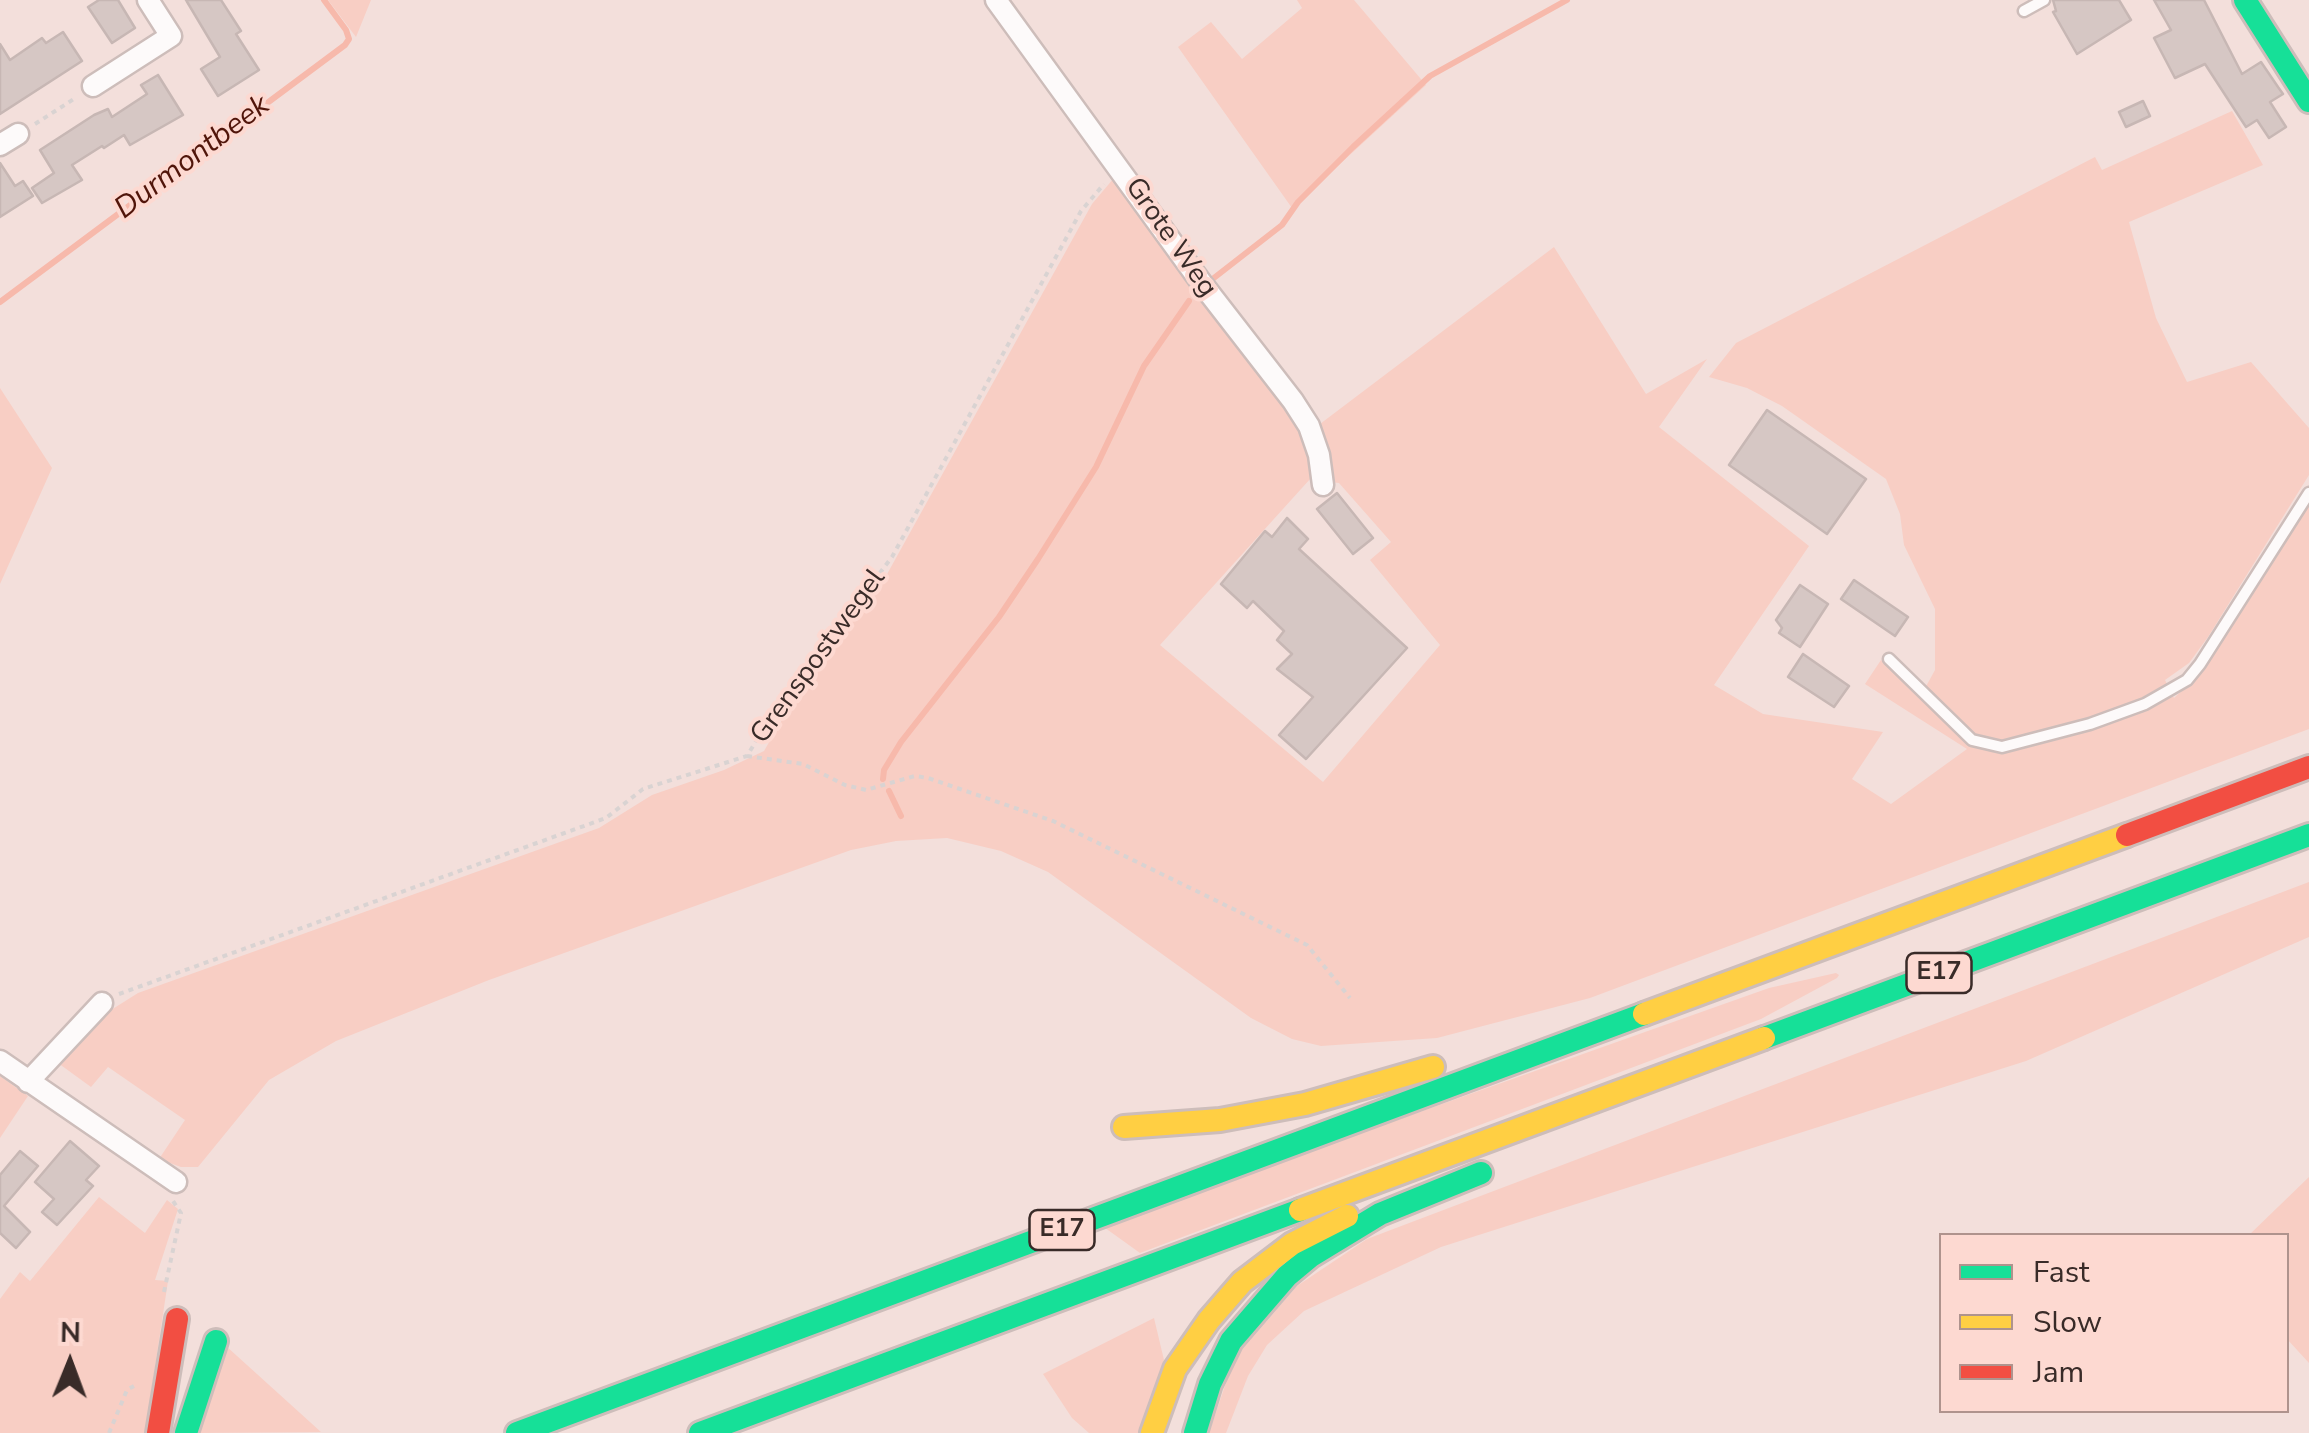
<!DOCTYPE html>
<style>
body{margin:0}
#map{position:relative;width:2309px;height:1433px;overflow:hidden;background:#f3dfdb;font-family:"Nunito Sans",sans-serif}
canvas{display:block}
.legend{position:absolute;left:1939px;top:1233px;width:350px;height:180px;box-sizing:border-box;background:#fdd9d1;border:2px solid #af938d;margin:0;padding:12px 18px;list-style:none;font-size:30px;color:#392b28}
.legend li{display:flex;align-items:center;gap:20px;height:50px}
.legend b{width:50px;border:2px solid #af938d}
.north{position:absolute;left:20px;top:1313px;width:100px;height:100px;-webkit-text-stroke:8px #fdd9d1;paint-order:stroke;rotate:1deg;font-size:28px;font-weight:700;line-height:40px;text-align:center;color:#392b28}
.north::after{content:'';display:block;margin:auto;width:35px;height:45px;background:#392b28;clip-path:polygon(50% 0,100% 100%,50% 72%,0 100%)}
</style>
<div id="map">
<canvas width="2309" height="1433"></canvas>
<ul class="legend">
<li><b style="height:12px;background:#16e098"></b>Fast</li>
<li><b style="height:12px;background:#ffcf43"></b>Slow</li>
<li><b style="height:12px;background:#f24e42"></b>Jam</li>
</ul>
<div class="north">N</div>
</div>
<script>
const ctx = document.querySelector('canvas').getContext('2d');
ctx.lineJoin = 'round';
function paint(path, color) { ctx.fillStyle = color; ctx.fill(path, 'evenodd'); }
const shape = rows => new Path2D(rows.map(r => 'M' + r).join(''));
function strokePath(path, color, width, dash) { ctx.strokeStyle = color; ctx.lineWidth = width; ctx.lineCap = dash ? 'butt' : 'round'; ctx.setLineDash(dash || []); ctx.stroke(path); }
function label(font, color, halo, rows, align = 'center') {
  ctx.font = font + ' "Nunito Sans",sans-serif'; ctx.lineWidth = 8; ctx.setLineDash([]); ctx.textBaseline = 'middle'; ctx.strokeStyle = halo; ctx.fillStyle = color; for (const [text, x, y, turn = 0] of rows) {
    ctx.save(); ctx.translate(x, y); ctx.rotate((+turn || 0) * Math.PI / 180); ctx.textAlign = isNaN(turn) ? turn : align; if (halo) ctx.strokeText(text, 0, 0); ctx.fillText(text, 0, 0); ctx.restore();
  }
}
const green = shape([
 [328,0,371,0,356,37],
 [1297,0,1354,0,1426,85,1292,208,1178,47,1211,22,1242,59,1302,8],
 [2232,111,2263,165,2129,222,2156,318,2187,382,2251,362,2309,428,2309,475,2208,637,2189,663,2165,680,2174,698,2204,670,2309,500,2309,729,1590,998,1437,1038,1321,1046,1292,1039,1251,1018,1048,872,1001,851,947,838,896,841,851,850,489,980,336,1041,269,1080,198,1167,181,1167,159,1159,185,1120,108,1067,91,1087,58,1063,111,1010,138,993,599,828,652,795,724,770,764,751,799,690,886,576,1092,204,1119,172,1303,420,1309,443,1311,478,1160,645,1323,782,1440,645,1370,560,1391,542,1339,483,1331,482,1332,464,1320,424,1554,247,1646,394,1707,359,1659,427,1809,546,1714,685,1763,714,1883,732,1852,779,1891,804,1967,749,1865,684,1881,660,1924,690,1935,670,1935,609,1904,545,1900,514,1886,479,1782,406,1747,388,1709,377,1736,343,2095,157,2102,170],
 [0,388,52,468,0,584],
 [2309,882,2309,937,2026,1061,1441,1247,1304,1311,1267,1345,1248,1376,1226,1433,1209,1433,1234,1359,1297,1286,1367,1239],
 [1836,973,1839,975,1837,978,1761,1019,1140,1253,1101,1225,1769,988],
 [0,1076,28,1096,0,1138],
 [2309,1177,2309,1363,2287,1339,2286,1236,2249,1235],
 [99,1197,145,1233,167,1200,178,1209,155,1280,168,1281,145,1433,0,1433,0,1299,20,1272,30,1281],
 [1154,1318,1164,1360,1142,1433,1089,1433,1072,1418,1043,1374],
 [226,1346,321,1432,198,1433]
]);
const stream = shape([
 [1210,281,1282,225,1298,202,1353,147,1430,76,1567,0],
 [0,302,345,45,349,39,346,30,324,0],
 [883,779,884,770,901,742,999,617,1038,559,1096,467,1144,366,1189,301],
 [889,791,901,816]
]);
const building = shape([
 [99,0,118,0,135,28,112,43,88,7,99,0],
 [186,0,221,0,241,31,236,34,259,70,218,96,201,69,220,57,186,0],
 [2053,0,2119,0,2131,20,2077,54,2053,12,2056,11,2053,0],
 [2154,0,2204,0,2242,74,2261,62,2278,87,2283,94,2270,102,2286,127,2269,138,2257,120,2246,127,2205,64,2175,78,2154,38,2171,30,2154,0],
 [63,32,82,61,0,114,0,44,10,60,42,38,46,43,63,32],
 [158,75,183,115,130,145,124,135,104,148,102,146,72,165,82,180,42,203,32,188,54,173,40,150,94,115,108,109,112,117,147,94,141,85,158,75],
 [2143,101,2150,116,2126,127,2119,112,2143,101],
 [0,163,15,186,23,181,33,196,0,217,0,163],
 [1767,410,1866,479,1827,534,1729,465,1767,410],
 [1337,493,1373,538,1353,554,1317,509,1337,493],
 [1287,518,1308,539,1299,549,1407,648,1306,759,1279,735,1313,697,1277,669,1292,654,1277,640,1284,631,1253,601,1247,608,1221,584,1265,531,1272,537,1287,518],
 [1854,580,1908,617,1895,636,1841,599,1854,580],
 [1800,585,1828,604,1800,647,1779,633,1782,628,1776,620,1800,585],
 [1803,654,1849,686,1834,707,1788,677,1803,654],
 [70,1141,99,1166,86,1180,93,1186,57,1225,42,1212,54,1199,35,1182,70,1141],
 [20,1151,38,1166,4,1206,30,1232,16,1248,0,1233,0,1175,20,1151]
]);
const path = shape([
 [35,124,77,97],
 [747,756,803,764,845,785,866,790,915,776,928,778,1053,821,1307,945,1350,998],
 [119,994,606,818,643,789,747,756,775,710,892,557,1081,211,1104,184],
 [164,1292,181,1213,173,1201],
 [109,1433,127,1390,134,1386]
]);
const lane = shape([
 [2024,11,2044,0],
 [1889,659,1972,740,2002,747,2090,724,2145,704,2187,680,2200,664,2309,493]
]);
const street = shape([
 [996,0,1203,285,1293,401,1309,426,1319,455,1323,485],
 [93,86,171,36,148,0],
 [0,145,18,134],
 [0,1061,176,1182],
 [28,1082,102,1003]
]);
const fast = shape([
 [2245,0,2309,101],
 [1764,1038,2309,835],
 [186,1433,216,1341],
 [517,1433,1644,1014],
 [700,1433,1300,1210],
 [1195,1433,1210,1384,1231,1341,1287,1276,1311,1256,1380,1214,1481,1173]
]);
const slow = shape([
 [1644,1014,2127,835],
 [1124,1127,1220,1120,1305,1104,1433,1067],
 [1300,1210,1764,1038],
 [1152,1433,1175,1369,1209,1320,1242,1282,1292,1244,1347,1216]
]);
const jam = shape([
 [2127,835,2309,767],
 [158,1433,177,1319]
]);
const shields = [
 [1939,973,65],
 [1062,1230,65]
];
const shieldNames = [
 ["E17",1939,973],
 ["E17",1062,1230]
];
const streetNames = [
 ["Grote Weg",1170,238,55],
 ["Grenspostwegel",819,657,-54]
];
const waterNames = [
 ["Durmontbeek",193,158,-37]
];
paint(green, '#f8cec4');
strokePath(stream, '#f7b9ab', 6);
paint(building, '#d6c7c4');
strokePath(building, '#c7b7b4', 2.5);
strokePath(lane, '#cdbdba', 15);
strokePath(street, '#cdbdba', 25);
strokePath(fast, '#cdbdba', 28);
strokePath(slow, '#cdbdba', 28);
strokePath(jam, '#cdbdba', 28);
strokePath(path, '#d9d3d2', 4, [5, 5]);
strokePath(lane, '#fdfafa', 10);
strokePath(street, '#fdfafa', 20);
strokePath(fast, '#16e098', 22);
strokePath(slow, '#ffcf43', 22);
strokePath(jam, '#f24e42', 22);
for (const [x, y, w] of shields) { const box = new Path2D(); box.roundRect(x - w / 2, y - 20, w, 40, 8); ctx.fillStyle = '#fdd9d1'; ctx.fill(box); strokePath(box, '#392b28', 2.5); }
label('bold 25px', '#392b28', null, shieldNames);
label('28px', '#392b28', '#fdd9d1', streetNames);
label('italic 30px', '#51150a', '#fdd9d1', waterNames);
</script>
